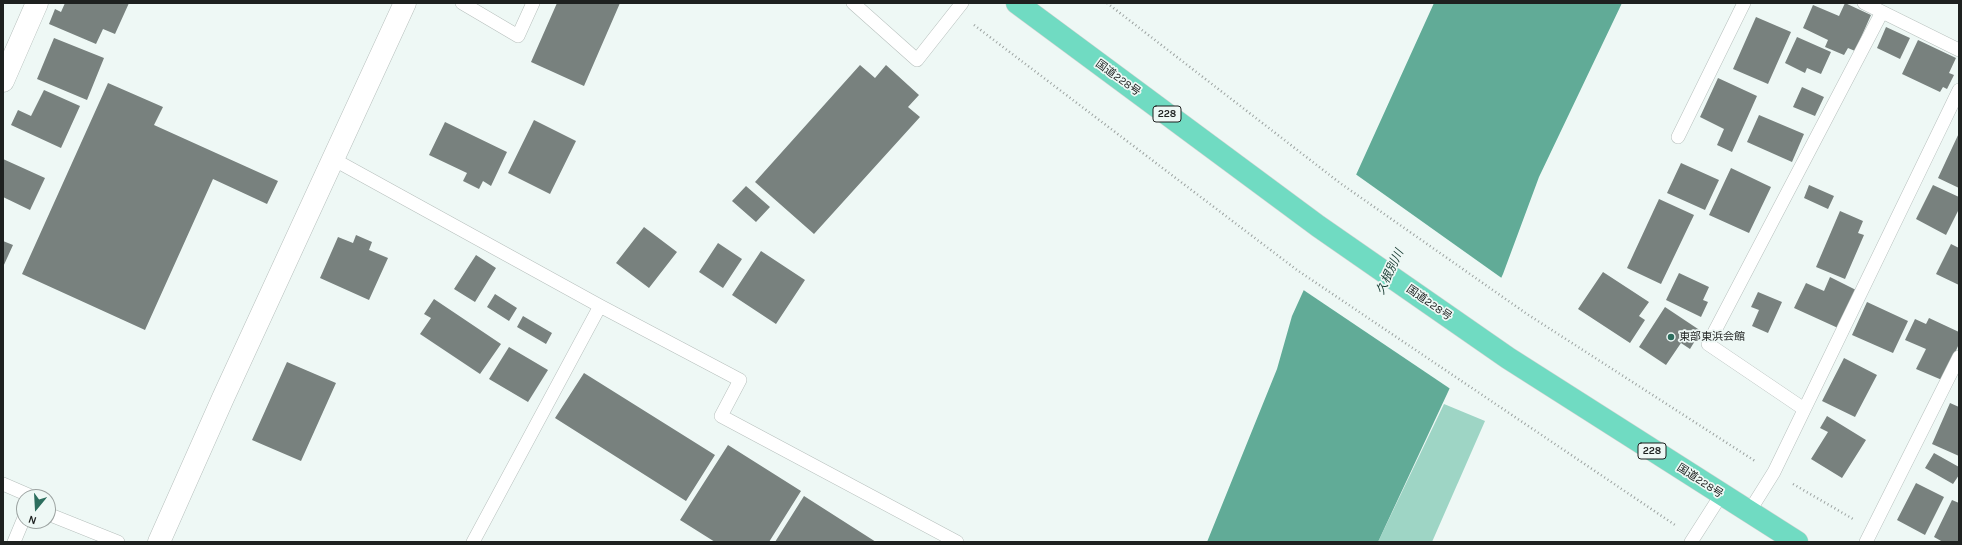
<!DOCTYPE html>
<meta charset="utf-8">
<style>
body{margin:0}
#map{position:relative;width:1962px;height:545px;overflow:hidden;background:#eef8f5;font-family:Karla,sans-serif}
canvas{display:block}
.frame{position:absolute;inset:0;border:4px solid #1e2120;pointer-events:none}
.north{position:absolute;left:16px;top:489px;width:40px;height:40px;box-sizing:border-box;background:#eef8f5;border:1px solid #9ba2a0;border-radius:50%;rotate:198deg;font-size:11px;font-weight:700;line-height:16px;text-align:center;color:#1e2120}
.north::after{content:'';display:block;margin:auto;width:14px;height:18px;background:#2d6e5e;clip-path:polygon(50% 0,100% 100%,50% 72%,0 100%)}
</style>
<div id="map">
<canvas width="1962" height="545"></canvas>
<div class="frame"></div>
<div class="north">N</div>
</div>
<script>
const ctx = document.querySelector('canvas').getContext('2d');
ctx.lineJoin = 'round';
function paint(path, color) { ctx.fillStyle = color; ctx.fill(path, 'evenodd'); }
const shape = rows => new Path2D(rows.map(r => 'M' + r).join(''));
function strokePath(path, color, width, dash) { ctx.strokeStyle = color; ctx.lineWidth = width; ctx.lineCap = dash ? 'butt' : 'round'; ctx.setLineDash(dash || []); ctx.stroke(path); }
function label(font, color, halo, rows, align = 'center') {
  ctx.font = font + ' Karla,"Noto Sans JP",sans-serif'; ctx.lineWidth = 3.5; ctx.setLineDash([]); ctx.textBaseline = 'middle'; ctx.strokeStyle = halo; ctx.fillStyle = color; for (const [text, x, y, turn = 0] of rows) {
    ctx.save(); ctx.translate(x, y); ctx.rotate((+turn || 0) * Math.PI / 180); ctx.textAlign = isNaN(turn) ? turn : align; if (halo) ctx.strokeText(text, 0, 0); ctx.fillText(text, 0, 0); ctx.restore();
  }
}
const green = shape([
 [1444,404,1485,421,1432,542,1378,542]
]);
const water = shape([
 [1434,3,1622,3,1539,177,1503,274,1378,542,1207,542,1277,369,1292,316]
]);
const pier = shape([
 [1354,173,1503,279,1452,390,1302,289]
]);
const building = shape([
 [65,3,129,3,115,34,103,29,96,44,49,24,55,9,61,12],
 [557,3,620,3,584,86,531,62],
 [1845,3,1871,15,1855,51,1848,48,1844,55,1825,47,1828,40,1803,28,1813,5,1839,16],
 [1756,17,1791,32,1768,84,1733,69],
 [1886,27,1910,38,1900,59,1877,48],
 [1797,37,1831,52,1821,74,1807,68,1805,73,1785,63],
 [54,38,104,58,87,100,37,79],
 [1918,40,1956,58,1949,73,1954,75,1947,89,1943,87,1940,92,1902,74],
 [860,65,875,78,886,65,919,95,908,107,920,117,814,234,755,182],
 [1718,78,1757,96,1732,152,1717,145,1724,129,1700,117],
 [108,83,163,107,154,125,278,181,267,204,213,179,145,330,22,274],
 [1802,87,1824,97,1815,116,1793,107],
 [44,90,80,106,61,148,11,125,18,110,31,116],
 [1759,115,1804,134,1792,162,1747,142],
 [534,120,576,141,550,194,508,173],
 [445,122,507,152,491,186,483,181,479,189,463,181,467,173,429,155],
 [1959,133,1959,188,1938,178],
 [3,159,45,178,30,210,3,197],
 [1681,163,1719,180,1705,210,1667,193],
 [1731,168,1771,187,1749,233,1709,215],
 [1809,185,1834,196,1828,209,1804,198],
 [1933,185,1959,197,1959,209,1946,235,1916,219],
 [746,186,770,207,756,222,732,201],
 [1659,199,1694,215,1661,284,1627,268],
 [1840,211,1863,221,1858,233,1864,235,1845,279,1816,267],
 [644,227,677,252,649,288,616,263],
 [356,235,372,242,369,250,388,258,369,300,320,278,338,237,353,243],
 [3,241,13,245,3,267],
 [718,243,742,259,723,288,699,272],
 [1951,244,1959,248,1959,285,1936,274],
 [761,251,805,280,776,324,732,295],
 [476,255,496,268,475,302,454,289],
 [1603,272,1649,302,1639,316,1645,320,1630,343,1578,309],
 [1679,273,1709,287,1703,300,1708,302,1701,317,1666,300],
 [1830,277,1856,290,1838,328,1794,308,1806,283,1824,291],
 [1758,292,1782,302,1768,333,1752,326,1759,310,1751,307],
 [495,294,517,308,509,321,487,307],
 [434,299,501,344,480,374,420,334,431,318,424,314],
 [1867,302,1908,321,1893,353,1852,335],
 [1665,307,1701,331,1690,349,1681,343,1666,365,1639,347],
 [523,316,552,333,546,344,517,327],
 [1929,318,1959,332,1959,344,1942,380,1916,369,1926,349,1905,340,1915,319,1926,324],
 [509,347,548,370,528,402,489,379],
 [1844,358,1877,375,1855,417,1822,401],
 [287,362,336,383,301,461,252,440],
 [584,373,715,455,686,501,555,418],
 [1950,403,1959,407,1959,456,1932,444],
 [1827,416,1866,440,1842,478,1811,459,1828,432,1820,428],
 [728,445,801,491,769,542,715,542,680,520],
 [1934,453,1959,467,1959,475,1953,484,1925,468],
 [1916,483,1944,497,1925,535,1897,520],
 [804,496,876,542,775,542],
 [1952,500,1959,503,1959,542,1943,542,1934,537]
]);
const path = shape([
 [1107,3,1340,183,1527,314,1755,461],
 [974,25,1297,270,1675,525],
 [1793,484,1853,519]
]);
const service = shape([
 [462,3,518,36,533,3],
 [853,3,917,60,962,3],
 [1864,3,1959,50],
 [1678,137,1744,3],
 [333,159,600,306,740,380,721,416,957,542],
 [1804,409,1708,344,1882,12],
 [3,484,33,497],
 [1749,512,1774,472,1959,90],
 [48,514,118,542],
 [14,542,24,518],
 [473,542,600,306],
 [1691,542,1721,495],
 [1866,542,1959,357]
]);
const minor = shape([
 [3,81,37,3]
]);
const tertiary = shape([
 [159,542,223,398,405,3]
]);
const trunk = shape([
 [1017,3,1318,226,1508,358,1797,542]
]);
const markers = [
 [1671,337,4,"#2d6e5e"]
];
const shields = [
 [1167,114,28],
 [1652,451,28]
];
const shieldNames = [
 ["228",1167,114],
 ["228",1652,451]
];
const streetNames = [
 ["国道228号",1118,78,36],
 ["国道228号",1429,303,35],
 ["国道228号",1700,481,33]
];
const poiNames = [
 ["東部東浜会館",1679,337]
];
const waterNames = [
 ["久根別川",1390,272,-65]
];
paint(green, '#9ed5c5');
paint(water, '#61ab97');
paint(pier, '#eef8f5');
paint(building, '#78817e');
strokePath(service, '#b6bfbc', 14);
strokePath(minor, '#b6bfbc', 23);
strokePath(tertiary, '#b6bfbc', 23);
strokePath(trunk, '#d2d3d2', 23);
strokePath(path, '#9ba2a0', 2.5, [1, 3]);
strokePath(service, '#fff', 13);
strokePath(minor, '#fff', 22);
strokePath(tertiary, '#fff', 22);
strokePath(trunk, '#70dbc2', 22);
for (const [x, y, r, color] of markers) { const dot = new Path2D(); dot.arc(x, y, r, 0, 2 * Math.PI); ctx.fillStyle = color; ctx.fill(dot); strokePath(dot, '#eef8f5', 1.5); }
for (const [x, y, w] of shields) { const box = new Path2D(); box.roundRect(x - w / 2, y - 8, w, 16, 3); ctx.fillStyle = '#eef8f5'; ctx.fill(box); strokePath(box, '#1e2120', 1); }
label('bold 10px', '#1e2120', null, shieldNames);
label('11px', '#1e2120', '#eef8f5', streetNames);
label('11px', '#1e2120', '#eef8f5', poiNames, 'left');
label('italic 12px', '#193c33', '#eef8f5', waterNames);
</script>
